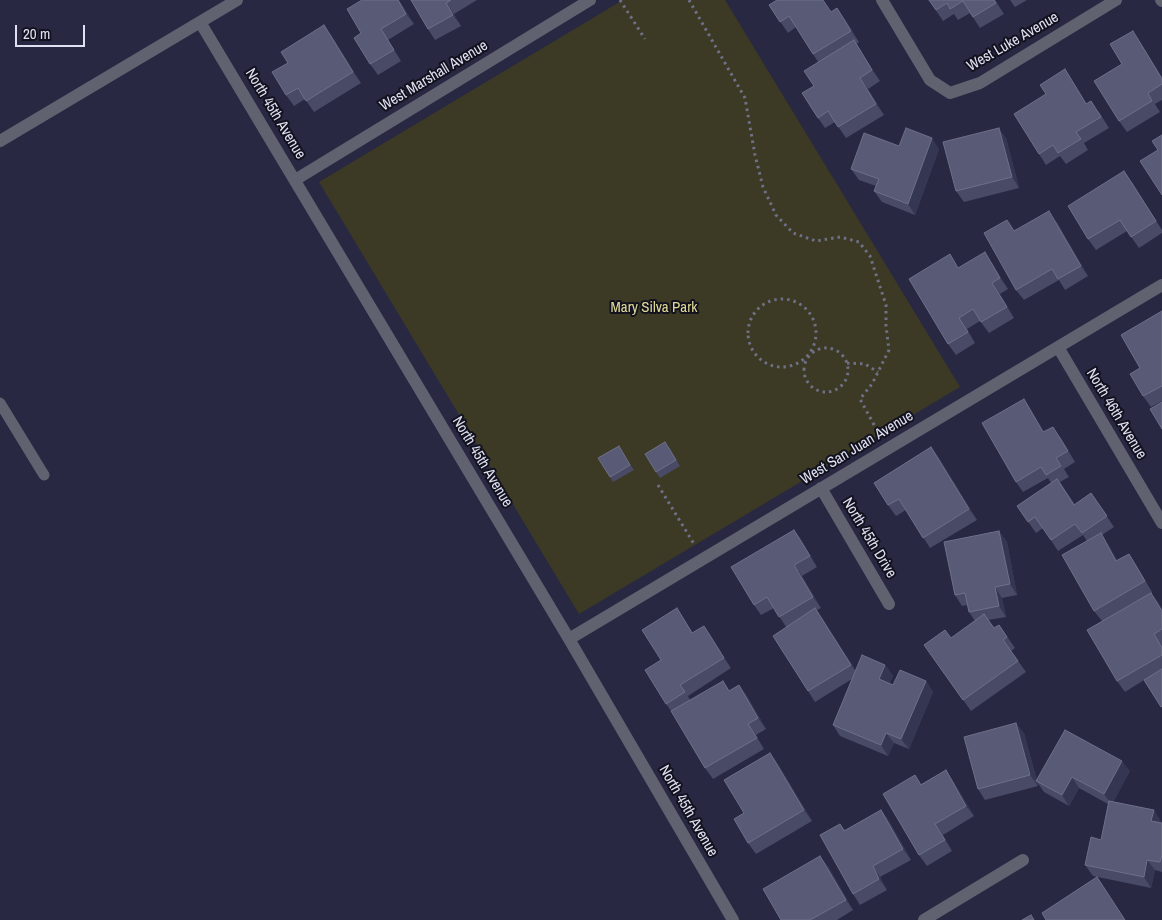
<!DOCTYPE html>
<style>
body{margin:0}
#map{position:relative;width:1162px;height:920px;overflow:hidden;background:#282843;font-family:"Archivo Narrow",sans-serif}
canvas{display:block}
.scale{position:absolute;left:15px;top:25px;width:70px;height:22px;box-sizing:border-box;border:2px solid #dfe0f2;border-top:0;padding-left:6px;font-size:15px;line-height:18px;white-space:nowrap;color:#dfe0f2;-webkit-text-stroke:4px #12121e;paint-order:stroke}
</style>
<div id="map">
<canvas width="1162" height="920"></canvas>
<div class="scale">20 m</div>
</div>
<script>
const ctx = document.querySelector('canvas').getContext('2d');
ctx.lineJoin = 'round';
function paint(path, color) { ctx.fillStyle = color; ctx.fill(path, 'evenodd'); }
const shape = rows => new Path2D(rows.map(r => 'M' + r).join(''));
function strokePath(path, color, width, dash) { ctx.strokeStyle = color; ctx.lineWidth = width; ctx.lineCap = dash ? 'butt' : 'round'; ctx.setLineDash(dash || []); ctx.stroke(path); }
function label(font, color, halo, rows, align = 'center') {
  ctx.font = font + ' "Archivo Narrow",sans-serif'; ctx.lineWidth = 4; ctx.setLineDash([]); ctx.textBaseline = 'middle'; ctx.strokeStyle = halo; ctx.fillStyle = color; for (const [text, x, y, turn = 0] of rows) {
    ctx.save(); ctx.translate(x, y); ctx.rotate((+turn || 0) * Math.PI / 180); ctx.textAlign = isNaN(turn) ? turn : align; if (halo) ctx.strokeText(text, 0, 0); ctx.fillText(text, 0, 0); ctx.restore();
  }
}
const green = shape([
 [623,0,725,0,960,387,579,614,319,182]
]);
const path = shape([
 [620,0,645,39],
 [689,0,745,98,755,155,763,187,776,215,793,233,816,241,840,237,859,242,870,256,886,305,886,326,889,350,872,384,860,399,879,434],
 '748 333a34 34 0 1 1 68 0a34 34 0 1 1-68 0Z',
 '804 370a22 22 0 1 1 44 0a22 22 0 1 1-44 0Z',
 [847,363,865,364,878,372],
 [658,485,694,544]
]);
const lane = shape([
 [0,403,44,475]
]);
const street = shape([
 [882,0,930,80,950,93,980,83,1116,0],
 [1161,0,1162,1],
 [200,22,569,639,733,920],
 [0,141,237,0],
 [295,180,590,0],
 [1058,347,1162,523],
 [821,488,889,604],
 [569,639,1162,285],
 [924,920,1023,860]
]);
const wall = shape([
 [362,0,399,0,414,24,388,40,401,61,378,75,370,64,361,33],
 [411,0,477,0,454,14,461,26,435,40,428,29],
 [929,0,995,0,1004,14,980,28,970,13,958,20,954,14,943,21],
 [1010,0,1027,0,1015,7],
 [769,5,832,12,845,19,859,42,856,44,880,81,868,89,884,115,846,138,835,122,825,128,818,118,814,86,818,62,796,27,788,33],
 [324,25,361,83,314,112,305,99,294,106,286,95,288,63],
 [1140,42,1162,77,1162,100,1155,104,1160,112,1127,132,1119,121,1122,64],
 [1072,80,1087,104,1099,112,1109,128,1084,143,1088,150,1066,164,1060,156,1046,165,1039,154],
 [1006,138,1019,188,964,202,956,191],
 [899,146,939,149,915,215,882,202,874,191,876,186,859,180,851,169],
 [1132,182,1162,230,1162,233,1139,248,1127,231,1096,250,1088,239],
 [1056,221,1088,276,1065,290,1059,280,1024,300,1016,290,1014,230],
 [992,263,1008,289,1000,294,1014,318,989,333,980,321,967,329,975,343,956,355,948,344,959,267],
 [1162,311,1162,401,1151,407,1143,396,1140,368],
 [1031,410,1044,432,1061,438,1075,462,1064,469,1069,477,1060,482,1075,505,1091,493,1114,527,1102,535,1117,560,1129,554,1136,565,1152,592,1151,593,1162,609,1162,708,1144,680,1125,692,1117,681,1102,621,1094,611,1087,541,1083,535,1058,551,1043,528,1036,533,1017,506,1051,483,1048,478,1023,492,1016,482],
 [669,447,680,466,660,478,656,472],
 [931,447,939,458,977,520,930,548,906,510,896,516,888,505],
 [622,452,634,470,613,482,610,477],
 [794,530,802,541,817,567,802,576,821,608,817,610,856,671,885,665,893,676,889,684,893,685,926,681,933,692,909,749,894,743,888,756,840,736,833,725,852,679,815,702,808,691,786,627,774,608,761,615,754,605],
 [999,531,1007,542,1017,595,1002,598,1006,617,988,620,994,628,999,625,1015,648,1011,651,1026,672,971,711,924,645,951,638,975,621,969,612,967,605,962,606,955,595],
 [684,619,693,633,704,626,731,668,688,696,690,700,730,691,747,696,766,729,756,735,764,749,713,779,705,768,674,715,666,704,661,660],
 [1024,733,1037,781,1130,771,1113,802,1161,821,1161,823,1162,823,1162,872,1155,870,1151,888,1093,876,1085,865,1101,840,1108,804,1079,788,1069,806,1044,792,1037,782,1038,786,985,800,978,789],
 [770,753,778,764,812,821,756,854,748,843],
 [946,770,953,781,974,816,943,835,952,851,927,866,919,855,921,784],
 [881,810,889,821,911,860,880,877,887,890,860,905,853,894,840,824,845,830],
 [828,866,853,910,837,920,781,920]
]);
const shadedWall = shape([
 [398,0,399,0,414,24,406,14],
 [446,3,454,14,461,26,453,15],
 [837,8,845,19,859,42,851,31],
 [324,25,332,36,361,83,353,72],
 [1133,31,1140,42,1162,77,1162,79],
 [854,40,861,51,880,81,872,70],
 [1065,69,1072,80,1094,115,1086,104],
 [860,78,868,89,884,115,876,104],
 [999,128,1006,138,1019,188,1012,177],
 [932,138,939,149,915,215,908,204],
 [1124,171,1132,182,1162,231,1156,221],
 [1049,211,1056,221,1088,276,1081,266],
 [985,252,992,263,1008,289,1000,278],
 [992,283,1000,294,1014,318,1007,307],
 [959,318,967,329,975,343,968,332],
 [1024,399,1031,410,1051,443,1043,432],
 [1053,427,1061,438,1075,462,1068,451],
 [931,447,939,458,977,520,969,509],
 [794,530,802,541,817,567,810,556],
 [999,531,1007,542,1017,595,1010,584],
 [1101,533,1108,544,1124,571,1116,561],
 [794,565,802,576,821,608,813,597],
 [995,587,1002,598,1006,617,999,606],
 [1151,593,1159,603,1162,609,1162,611],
 [677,608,684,619,700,644,692,633],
 [815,608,823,619,858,675,851,665],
 [704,626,712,637,731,668,724,658],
 [885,665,893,676,887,690,879,679],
 [926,681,933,692,909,749,901,739],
 [739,685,747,696,766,729,758,718],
 [1016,723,1024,733,1038,786,1030,775],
 [748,724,756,735,764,749,757,738],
 [886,733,894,743,888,756,881,745],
 [770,753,778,764,812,821,804,810],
 [1122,761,1130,771,1112,805,1104,794],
 [946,770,953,781,974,816,966,806],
 [1072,777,1079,788,1069,806,1062,795],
 [881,810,889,821,911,860,903,849],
 [1154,810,1161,821,1159,832,1151,821],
 [935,824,943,835,952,851,945,840],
 [820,856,828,866,853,910,846,900],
 [1147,860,1155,870,1151,888,1144,877],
 [873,866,880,877,887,890,879,879]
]);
const building = shape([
 [362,0,398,0,406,14,381,29,394,50,370,64,354,38,361,33,347,9,362,0],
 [411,0,451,0,446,3,453,15,428,29,411,0],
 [777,0,823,0,831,12,837,8,851,31,813,54,789,16,780,22,769,5,777,0],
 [929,0,994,0,996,3,973,17,963,1,950,9,947,3,936,10,929,0],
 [324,25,353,72,306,101,298,88,286,95,272,72,288,63,281,52,324,25],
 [1133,31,1162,79,1162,84,1148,93,1152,101,1119,121,1094,81,1122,64,1110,44,1133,31],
 [854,40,872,70,860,78,876,104,838,127,828,111,818,118,802,93,814,86,804,71,854,40],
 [1065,69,1086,104,1091,101,1101,117,1076,132,1081,139,1058,153,1053,145,1039,154,1014,114,1046,94,1040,85,1065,69],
 [906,128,932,138,908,204,874,191,879,179,851,169,864,133,899,146,906,128],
 [999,128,1012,177,956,191,943,142,999,128],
 [1162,135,1162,195,1140,161,1158,150,1152,141,1162,135],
 [1124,171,1156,221,1131,237,1120,220,1088,239,1068,206,1124,171],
 [1049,211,1081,266,1058,279,1052,269,1016,290,984,233,1007,220,1014,231,1049,211],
 [985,252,1000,278,992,283,1007,307,981,322,973,309,959,318,968,332,948,344,909,279,950,254,958,268,985,252],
 [1162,311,1162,386,1143,396,1130,374,1140,368,1121,335,1162,311],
 [1024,399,1043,432,1053,427,1068,451,1056,458,1061,466,1046,475,1041,467,1016,482,982,423,1024,399],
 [1162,402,1162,429,1150,409,1162,402],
 [665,442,676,460,656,472,645,454,665,442],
 [619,446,630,465,610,477,598,458,619,446],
 [931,447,969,509,923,538,899,499,888,505,874,483,931,447],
 [1057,479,1074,505,1091,493,1107,516,1082,533,1075,524,1051,540,1035,517,1028,522,1017,506,1057,479],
 [794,530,810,556,794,565,813,597,779,617,767,597,754,605,731,567,794,530],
 [999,531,1010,584,995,587,999,606,969,612,965,593,955,595,944,542,999,531],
 [1101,533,1116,561,1129,554,1145,581,1094,611,1062,555,1101,533],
 [1151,593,1162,611,1162,629,1154,634,1162,648,1162,655,1117,681,1087,630,1151,593],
 [677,608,692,633,704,626,724,658,680,685,685,692,666,704,645,670,661,660,642,630,677,608],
 [815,608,851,665,808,691,773,636,815,608],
 [984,614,994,628,999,625,1007,637,1003,640,1018,661,963,700,924,645,945,630,951,638,984,614],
 [862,655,885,665,879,679,893,685,900,670,926,681,901,739,886,733,881,745,833,725,862,655],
 [1162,669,1162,706,1161,707,1144,680,1162,669],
 [723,681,729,691,739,685,758,718,748,724,757,738,705,768,671,711,723,681],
 [1016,723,1030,775,978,789,964,737,1016,723],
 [1065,730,1122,761,1104,794,1072,777,1062,795,1036,781,1065,730],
 [770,753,804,810,748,843,734,819,744,813,724,780,770,753],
 [946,770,966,806,935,824,945,840,919,855,883,794,915,775,921,785,946,770],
 [1109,801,1154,810,1151,821,1162,823,1162,855,1160,862,1147,860,1144,877,1085,865,1091,837,1101,840,1109,801],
 [881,810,903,849,873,866,879,879,853,894,820,835,840,824,844,831,881,810],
 [820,856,846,900,810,920,781,920,763,889,820,856],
 [1097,877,1125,920,1046,920,1042,913,1097,877],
 [1031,915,1034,920,1022,920,1031,915]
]);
const streetNames = [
 ["West Luke Avenue",1013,42,-30],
 ["West Marshall Avenue",434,76,-31],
 ["North 45th Avenue",275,114,59],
 ["North 46th Avenue",1116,414,59],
 ["West San Juan Avenue",857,448,-31],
 ["North 45th Avenue",482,462,59],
 ["North 45th Drive",869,538,59],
 ["North 45th Avenue",688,811,60]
];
const parkNames = [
 ["Mary Silva Park",654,308]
];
paint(green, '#3c3a24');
strokePath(path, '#6f7087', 3, [2.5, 4]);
strokePath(lane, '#616270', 11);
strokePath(street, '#616270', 12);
paint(wall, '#494a66');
paint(shadedWall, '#353651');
paint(building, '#595a75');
strokePath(building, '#6e6f88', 1);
label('15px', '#dfe0f2', '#12121e', streetNames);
label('15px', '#e1db97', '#12121e', parkNames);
</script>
